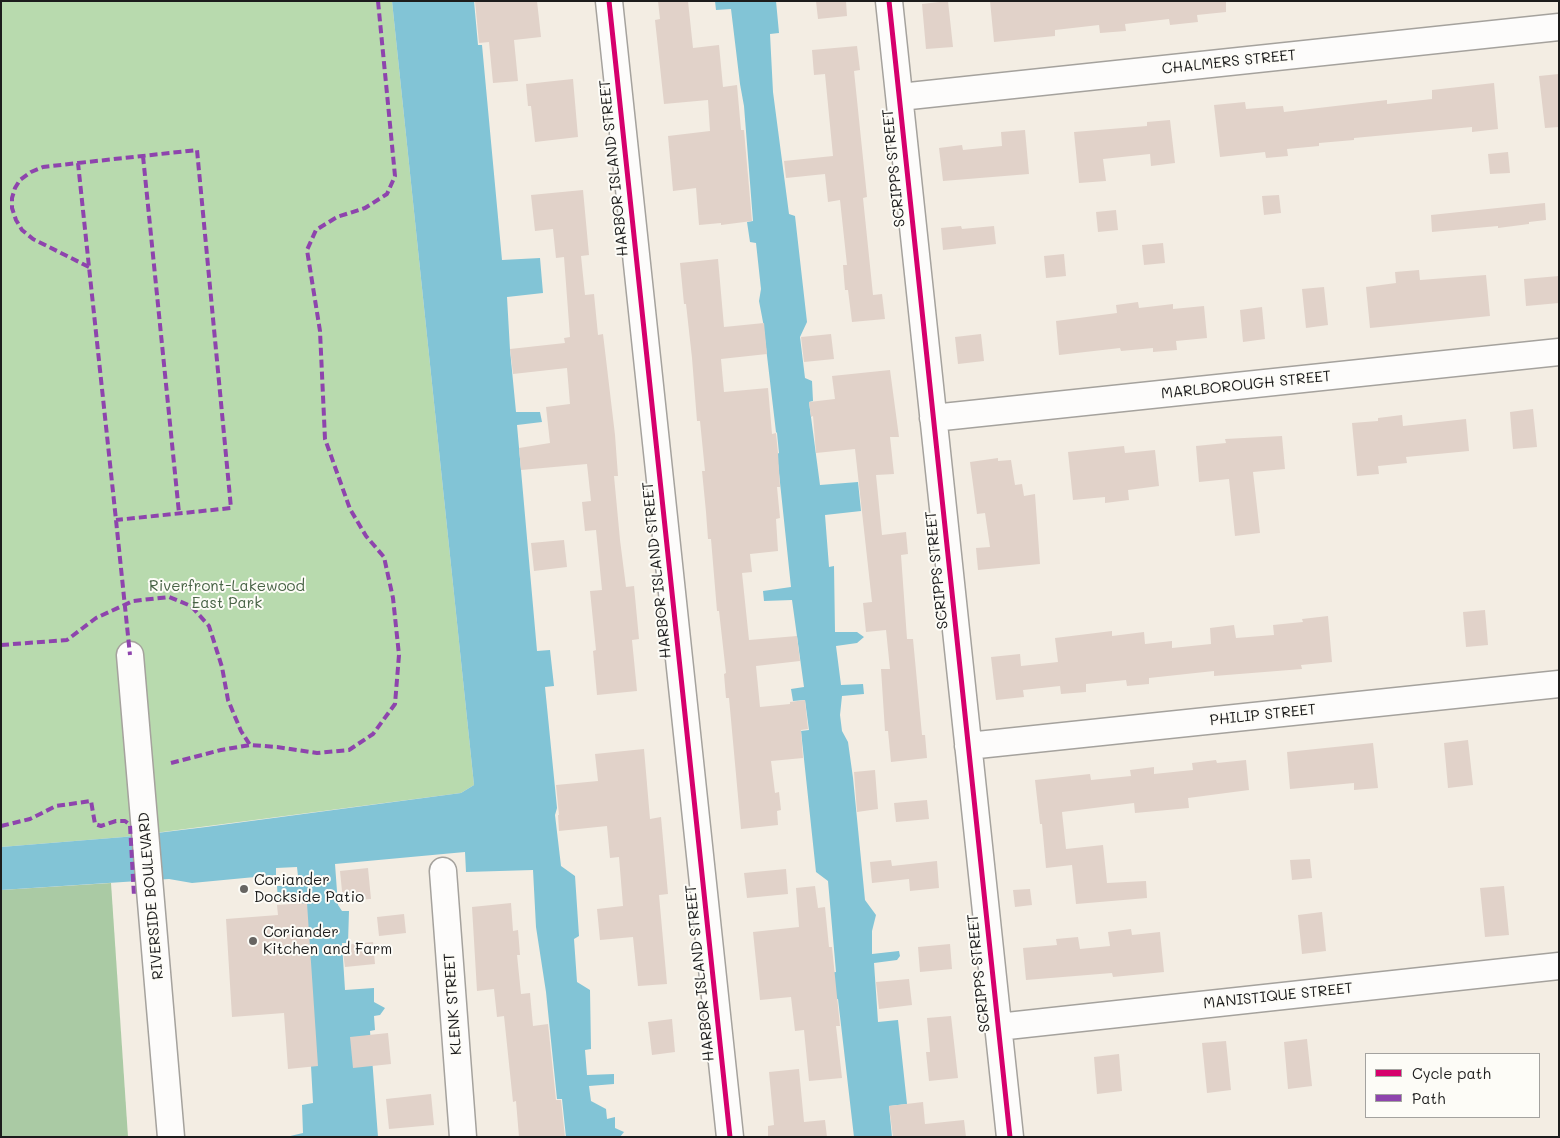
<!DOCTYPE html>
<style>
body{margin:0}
#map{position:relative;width:1560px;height:1138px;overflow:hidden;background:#f3ede3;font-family:Mali,sans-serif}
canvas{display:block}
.frame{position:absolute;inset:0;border:2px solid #1c1c1c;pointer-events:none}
.legend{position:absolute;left:1365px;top:1053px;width:175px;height:65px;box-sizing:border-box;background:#fdfcf7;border:1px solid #a3a29f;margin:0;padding:6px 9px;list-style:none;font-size:15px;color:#1c1c1c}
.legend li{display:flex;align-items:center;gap:10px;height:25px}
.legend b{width:25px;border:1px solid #a3a29f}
</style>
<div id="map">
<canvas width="1560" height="1138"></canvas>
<div class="frame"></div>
<ul class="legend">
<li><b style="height:6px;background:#d6006c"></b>Cycle path</li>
<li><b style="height:6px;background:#8e44ad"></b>Path</li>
</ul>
</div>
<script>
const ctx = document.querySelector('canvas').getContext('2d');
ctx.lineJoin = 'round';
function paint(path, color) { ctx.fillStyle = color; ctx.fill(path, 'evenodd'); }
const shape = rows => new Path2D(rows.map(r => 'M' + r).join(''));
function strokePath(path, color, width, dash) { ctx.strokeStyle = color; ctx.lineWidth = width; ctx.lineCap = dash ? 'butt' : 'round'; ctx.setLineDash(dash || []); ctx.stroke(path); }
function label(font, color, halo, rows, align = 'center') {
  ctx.font = font + ' Mali,sans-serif'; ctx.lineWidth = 4; ctx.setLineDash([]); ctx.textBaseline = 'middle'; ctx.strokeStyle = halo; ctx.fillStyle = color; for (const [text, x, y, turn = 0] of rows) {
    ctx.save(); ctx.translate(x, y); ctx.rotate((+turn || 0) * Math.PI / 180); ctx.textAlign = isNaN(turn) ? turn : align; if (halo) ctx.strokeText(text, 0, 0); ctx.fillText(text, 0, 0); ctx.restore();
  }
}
const green = shape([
 [1,1,392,1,474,785,461,793,124,837,1,847]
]);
const forest = shape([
 [111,883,128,1137,1,1137,1,890]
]);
const water = shape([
 [392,1,474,1,478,45,482,45,502,260,540,258,543,293,507,297,510,350,516,412,540,412,542,422,517,425,537,651,550,650,554,686,545,687,557,808,555,815,561,866,575,876,579,936,574,939,577,982,590,990,591,1049,585,1050,587,1075,614,1074,614,1084,589,1086,591,1101,606,1109,607,1119,615,1117,615,1128,624,1132,620,1137,566,1137,562,1099,557,1099,546,992,536,927,533,870,466,872,465,852,335,864,338,905,342,911,349,911,348,943,342,943,345,990,374,988,374,1002,385,1008,380,1015,374,1016,375,1030,370,1031,378,1137,286,1137,303,1133,302,1105,313,1103,302,899,278,901,277,886,299,886,297,867,276,868,276,875,192,883,169,879,1,890,1,847,124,837,206,827,461,793,474,785],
 [715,1,776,1,779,33,770,34,773,92,789,214,795,216,807,322,800,337,805,378,812,381,813,401,809,402,820,485,858,482,861,511,825,515,829,567,834,566,835,632,857,632,864,637,857,643,836,646,841,685,863,684,864,694,842,696,840,715,842,731,848,742,853,778,865,900,876,915,872,931,872,954,899,951,900,956,897,960,874,963,878,1022,898,1020,907,1104,889,1106,892,1137,854,1137,838,999,831,1000,828,973,836,972,828,881,816,872,801,731,809,730,805,700,793,701,791,689,804,687,792,600,764,601,763,591,791,587,777,454,779,453,777,433,776,432,763,322,759,301,761,289,756,243,750,242,747,222,753,221,744,106,740,84,731,9,716,10]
]);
const building = shape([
 [475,1,537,1,541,37,514,40,518,81,493,83,489,42,479,43],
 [658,1,688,1,693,48,719,45,723,87,737,85,741,130,744,130,752,221,721,225,721,223,699,225,696,188,673,191,668,136,710,131,708,100,664,104,655,20,660,19],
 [816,1,846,1,847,16,818,19],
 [948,1,953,47,926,49,922,4],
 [990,1,1226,1,1226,12,1197,15,1198,22,1170,25,1169,19,1125,24,1126,31,1100,33,1099,25,1055,30,1055,36,994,42],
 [857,46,860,70,854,71,867,197,863,198,873,295,882,294,885,319,852,322,848,290,845,290,843,265,847,265,840,200,828,202,825,174,786,178,784,161,833,156,825,74,814,75,812,50],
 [1559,74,1559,127,1545,128,1539,76],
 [573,79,578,137,535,142,531,106,528,106,526,84],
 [1494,83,1498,129,1472,132,1472,127,1354,138,1354,140,1319,143,1319,146,1287,149,1288,156,1266,158,1265,152,1220,157,1214,105,1245,102,1246,109,1283,106,1284,112,1387,100,1387,104,1432,99,1432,90],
 [1170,120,1175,163,1151,166,1150,154,1103,159,1106,181,1079,183,1074,132,1147,126,1147,122],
 [1025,130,1029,174,943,181,939,148,962,145,963,150,1002,146,1001,132],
 [1508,152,1510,173,1490,174,1488,154],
 [583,190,589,255,581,256,585,295,594,294,598,335,603,334,615,435,618,476,614,476,620,540,626,587,634,586,639,639,632,640,637,691,597,695,593,651,596,650,590,591,602,590,596,530,585,531,582,502,591,501,587,464,521,470,519,448,550,443,546,407,570,404,567,368,513,374,510,349,565,343,564,338,570,337,564,257,556,258,553,229,535,231,531,195],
 [1279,195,1281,213,1264,215,1262,196],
 [1545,203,1546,220,1529,222,1529,224,1498,228,1498,226,1432,232,1431,215],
 [1116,210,1118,230,1098,232,1096,212],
 [961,226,962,229,994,226,996,244,943,250,941,228],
 [1163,243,1165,263,1144,265,1142,245],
 [1064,254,1066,276,1046,278,1044,256],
 [718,259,724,327,764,323,767,354,721,359,724,392,768,388,772,434,776,433,778,453,780,487,777,487,780,518,776,519,778,551,750,554,752,572,742,573,749,640,797,636,800,661,756,666,760,707,790,704,790,702,805,700,808,729,801,730,803,758,771,761,775,793,779,792,781,810,777,811,778,825,741,829,729,698,726,698,724,674,726,673,719,611,717,611,711,539,708,539,706,512,702,471,705,471,700,421,697,421,692,358,686,304,684,304,680,263],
 [1419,270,1420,280,1486,275,1490,316,1370,328,1366,287,1396,283,1395,272],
 [1559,276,1559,303,1526,306,1524,279],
 [1324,287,1328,325,1306,328,1302,289],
 [1138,302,1139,308,1173,304,1173,309,1204,306,1207,338,1176,341,1177,350,1153,352,1153,348,1121,351,1120,348,1059,355,1056,321,1117,313,1116,305],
 [1262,307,1265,339,1243,342,1240,310],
 [831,334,834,359,804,362,801,337],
 [981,334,984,361,958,364,955,337],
 [890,370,899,437,890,437,894,474,876,475,882,535,906,532,908,554,901,555,907,639,913,639,922,735,925,735,927,758,891,762,888,731,885,731,881,669,890,669,886,630,866,632,863,603,872,602,855,449,816,453,813,416,811,417,809,402,835,399,832,376],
 [1533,409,1537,447,1513,449,1510,412],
 [1402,415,1403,426,1466,419,1469,451,1406,457,1407,463,1378,466,1379,474,1357,476,1352,423,1378,421,1378,418],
 [1282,436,1285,469,1253,472,1260,533,1235,536,1229,479,1199,482,1196,446,1226,443,1225,439],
 [1124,446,1125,453,1155,450,1159,486,1128,490,1129,500,1105,503,1105,497,1073,500,1068,452],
 [998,458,998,461,1011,460,1015,485,1022,484,1024,496,1035,494,1040,564,978,570,976,548,990,547,985,513,977,514,970,462],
 [564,540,567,567,534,571,531,543],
 [1485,610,1488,645,1466,647,1463,612],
 [1328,616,1332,662,1301,665,1302,669,1277,671,1214,676,1214,671,1149,678,1149,684,1127,686,1126,680,1086,684,1086,692,1061,694,1060,686,1023,690,1024,697,996,700,991,657,1020,654,1021,666,1058,662,1055,638,1112,631,1112,636,1144,632,1145,644,1172,641,1172,648,1211,644,1210,628,1234,625,1236,638,1274,635,1273,625,1303,622,1302,619],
 [1468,740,1473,785,1448,788,1444,743],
 [1373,743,1378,788,1354,790,1354,783,1290,789,1287,752],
 [644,749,650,819,661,817,668,894,659,895,667,984,638,986,633,937,600,940,597,909,623,906,619,857,610,858,607,826,559,831,558,815,559,815,556,785,598,781,595,754],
 [1216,760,1217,763,1246,760,1249,790,1188,798,1189,808,1135,813,1134,803,1062,812,1066,849,1103,845,1107,883,1146,881,1147,898,1076,904,1072,865,1046,868,1042,824,1040,824,1035,780,1090,774,1091,780,1131,776,1130,770,1154,767,1154,774,1193,770,1192,763],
 [875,770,878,809,857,812,854,772],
 [927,800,929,819,896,822,894,803],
 [1310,859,1312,878,1292,880,1290,860],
 [891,860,892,866,937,861,939,888,910,891,909,879,872,883,870,862],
 [368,868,371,899,343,901,340,871],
 [786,869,788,894,747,898,744,873],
 [815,886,818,908,825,907,829,947,832,947,840,1026,836,1026,842,1078,809,1081,804,1030,795,1031,791,997,760,1000,753,932,799,927,796,888],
 [1504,886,1509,935,1485,937,1480,888],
 [1030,889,1032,905,1015,907,1013,890],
 [307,903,318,1066,288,1069,284,1013,232,1017,226,919,278,915,277,905],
 [511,903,513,931,518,930,520,955,517,955,521,994,530,993,533,1026,548,1024,556,1100,561,1100,565,1137,519,1137,516,1101,513,1102,504,1016,497,1017,494,989,477,991,472,907],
 [1322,912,1326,951,1302,954,1298,915],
 [404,914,406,933,379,936,377,917],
 [1131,929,1132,935,1160,932,1164,972,1113,977,1112,973,1026,980,1023,948,1057,945,1056,939,1078,937,1080,949,1110,946,1108,932],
 [373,942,375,964,345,967,342,945],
 [950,944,952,969,920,972,918,947],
 [909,979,912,1005,879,1009,876,982],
 [951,1016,958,1078,929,1081,926,1052,930,1052,927,1018],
 [672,1019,675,1052,652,1055,648,1022],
 [388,1033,391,1064,353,1068,350,1037],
 [1307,1039,1312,1086,1288,1089,1284,1042],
 [1226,1041,1231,1090,1207,1093,1202,1043],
 [1119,1054,1122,1091,1097,1094,1094,1057],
 [799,1069,804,1122,825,1120,827,1137,768,1137,768,1126,774,1125,769,1072],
 [431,1094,434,1125,389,1129,386,1099],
 [923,1102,925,1124,964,1120,966,1137,893,1137,889,1106]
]);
const minor = shape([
 [609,1,730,1137],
 [889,1,1010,1137],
 [900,97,1559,27],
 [933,418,1559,352],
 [130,655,171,1137],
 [968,746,1559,684],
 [443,871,463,1137],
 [998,1027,1559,966]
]);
const quiet = shape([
 [143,156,179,513],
 [78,163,197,150,231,508,116,520],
 [89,267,33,239,22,230,16,220,12,208,12,198,15,188,20,180,31,172,43,167,78,163,89,267,116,520,130,655],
 [1,645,67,640,96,618,133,601,169,597,191,606,209,626,222,667,228,700,241,731,250,745],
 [171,763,221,750,250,745,277,747,317,753,349,750,373,734,395,704,399,655,393,598,384,557,366,536,350,509,325,439,320,331,307,250,316,230,337,217,365,208,387,194,395,176,378,1],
 [1,826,30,819,56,806,91,801,95,824,101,826,116,821,125,821,130,825,134,896]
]);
const cycleway = shape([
 [609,1,730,1137],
 [889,1,1010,1137]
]);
const markers = [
 [244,889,5,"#676562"],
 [253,941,5,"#676562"]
];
const streetNames = [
 ["CHALMERS STREET",1229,62,-6],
 ["HARBOR ISLAND STREET",614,168,-96],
 ["SCRIPPS STREET",894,168,-96],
 ["MARLBOROUGH STREET",1246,385,-6],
 ["HARBOR ISLAND STREET",657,570,-96],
 ["SCRIPPS STREET",937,570,-96],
 ["PHILIP STREET",1263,715,-6],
 ["RIVERSIDE BOULEVARD",151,896,-95],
 ["HARBOR ISLAND STREET",700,973,-96],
 ["SCRIPPS STREET",979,973,-96],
 ["MANISTIQUE STREET",1278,996,-6],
 ["KLENK STREET",453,1004,-94]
];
const parkNames = [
 ["Riverfront-Lakewood",227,586],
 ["East Park",227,603]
];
const poiNames = [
 ["Coriander",254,880],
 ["Dockside Patio",254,897],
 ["Coriander",263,932],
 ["Kitchen and Farm",263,949]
];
paint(green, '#b8daae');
paint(forest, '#aacaa4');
paint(water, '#82c4d6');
paint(building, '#e1d2c9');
strokePath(minor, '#a5a29d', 29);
strokePath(minor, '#fdfcfb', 26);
strokePath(quiet, '#8e44ad', 4, [8, 4]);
strokePath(cycleway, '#d6006c', 5);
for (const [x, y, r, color] of markers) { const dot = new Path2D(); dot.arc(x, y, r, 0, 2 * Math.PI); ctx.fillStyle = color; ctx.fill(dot); strokePath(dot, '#fdfcf7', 2); }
label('15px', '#1c1c1c', '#fdfcf7', streetNames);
label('15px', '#476245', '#fdfcf7', parkNames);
label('15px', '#1c1c1c', '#fdfcf7', poiNames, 'left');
</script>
